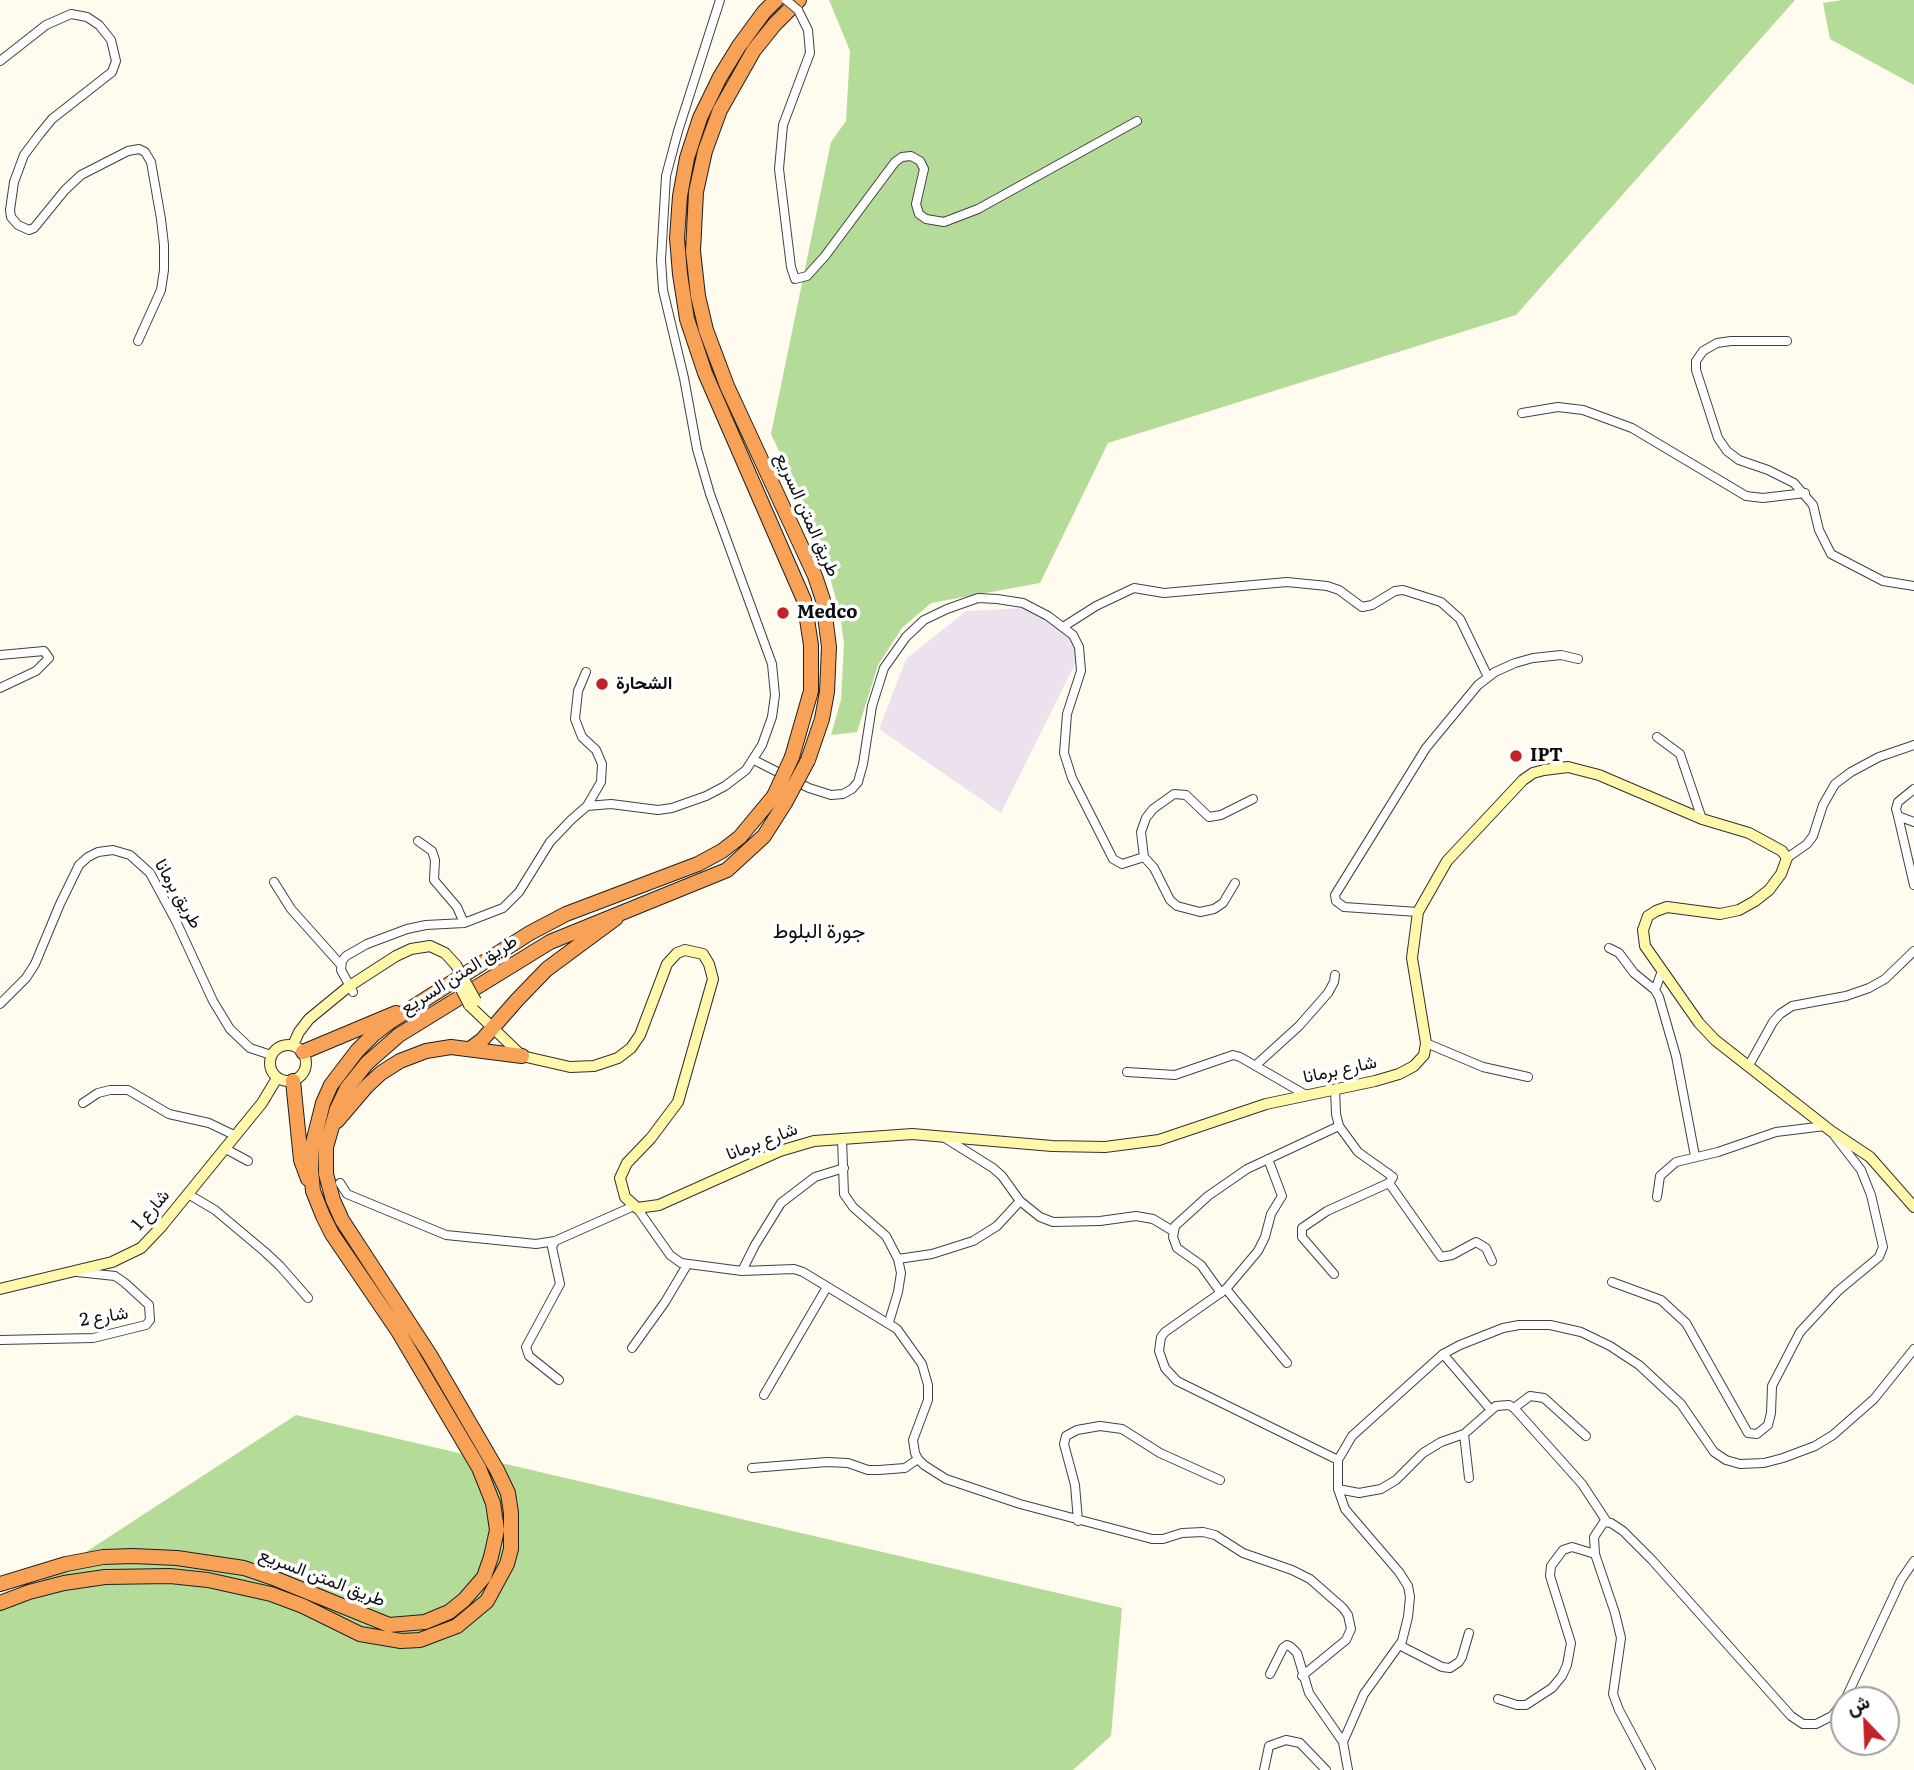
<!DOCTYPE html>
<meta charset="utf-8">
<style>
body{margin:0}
#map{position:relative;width:1914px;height:1770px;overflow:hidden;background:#fffcef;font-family:Literata,Vazirmatn,serif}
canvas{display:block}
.north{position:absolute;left:1830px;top:1686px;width:70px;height:70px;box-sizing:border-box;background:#fff;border:2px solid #9f9f9f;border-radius:50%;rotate:337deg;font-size:19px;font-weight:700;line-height:28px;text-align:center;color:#0e0e0e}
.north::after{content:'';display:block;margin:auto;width:24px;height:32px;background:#c12328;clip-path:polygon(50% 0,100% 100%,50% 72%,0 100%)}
</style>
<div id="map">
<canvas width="1914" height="1770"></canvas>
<div class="north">ش</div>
</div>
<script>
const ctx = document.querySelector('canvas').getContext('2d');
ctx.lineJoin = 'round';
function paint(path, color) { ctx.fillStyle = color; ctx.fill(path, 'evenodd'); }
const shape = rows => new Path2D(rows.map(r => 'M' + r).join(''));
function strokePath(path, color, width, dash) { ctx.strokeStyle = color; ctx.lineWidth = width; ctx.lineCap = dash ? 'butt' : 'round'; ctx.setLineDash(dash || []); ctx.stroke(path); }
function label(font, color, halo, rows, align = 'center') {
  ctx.font = font + ' Literata,Vazirmatn,serif'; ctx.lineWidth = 7; ctx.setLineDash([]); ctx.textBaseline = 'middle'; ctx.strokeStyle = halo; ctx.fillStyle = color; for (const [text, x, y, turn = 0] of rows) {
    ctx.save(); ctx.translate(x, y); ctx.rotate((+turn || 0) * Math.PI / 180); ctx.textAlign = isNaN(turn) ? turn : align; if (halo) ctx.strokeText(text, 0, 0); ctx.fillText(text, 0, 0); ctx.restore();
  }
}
const industrial = shape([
 [1023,608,1047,619,1075,643,1079,656,1001,813,879,729,906,659,966,611]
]);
const forest = shape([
 [829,0,1795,0,1516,315,1108,443,1040,583,931,603,902,628,878,665,857,732,831,735,841,700,844,644,840,614,818,534,771,434,831,142,846,121,850,51],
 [1842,0,1914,0,1914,85,1830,39,1823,3],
 [296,1415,1122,1608,1111,1736,1073,1770,0,1770,0,1608]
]);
const street = shape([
 [798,10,808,30,810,53,783,125,779,169,791,267,795,279,807,276,825,256,895,162,902,157,911,156,920,161,924,169,916,204,919,214,926,219,944,222,978,209,1137,121],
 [0,61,46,25,71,14,87,17,99,25,111,40,116,61,112,72,52,119,39,135,24,155,14,182,10,210,11,217,18,225,29,230,34,228,65,190,81,175,128,151,139,149,145,152,151,162,161,219,164,245,164,270,161,290,138,341],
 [1787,341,1731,341,1717,343,1703,351,1696,361,1696,370,1718,438,1727,451,1739,460,1768,470,1794,483,1813,505,1819,530,1831,554,1883,581,1914,586],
 [1522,413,1558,407,1583,410,1632,428,1746,496,1763,498,1805,493],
 [1063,627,1096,606,1134,588,1164,593,1287,582,1327,586,1339,590,1362,607,1372,605,1395,591,1403,590,1441,602,1460,619,1488,677],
 [0,655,44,651,49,658,36,671,0,688],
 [586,672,578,691,575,719,582,737,596,750,602,764,601,782,587,806],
 [1657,737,1680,754,1702,819],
 [754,760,809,788,831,795,843,794,852,789,858,782,863,764,872,706,884,668,906,637,924,620,947,609,978,598,997,599,1023,603,1048,616,1073,635,1079,647,1081,671,1067,714,1064,753,1072,778,1113,859,1122,864,1144,857],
 [1914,789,1898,802,1896,809,1898,816,1914,822],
 [1898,816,1914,885],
 [418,841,432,851,435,860,434,880,457,907,464,923],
 [1787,858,1807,844,1813,836,1823,805,1835,784,1851,772,1879,757,1914,745],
 [274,882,291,909,341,965],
 [1235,883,1223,903,1214,909,1200,912,1177,906,1170,900,1154,868,1144,857,1141,832,1146,818,1153,809,1174,794,1186,795,1209,817,1221,815,1253,799],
 [1418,912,1344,907,1336,901,1335,895,1426,748,1478,685,1495,672,1515,663,1533,658,1561,655,1578,659],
 [1609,948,1619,953,1634,973,1655,990,1659,997,1676,1056,1695,1156],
 [1655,990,1662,971],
 [353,992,341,970,342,961,346,956,367,944,407,929,426,925,464,923,503,908,519,892,550,842,571,820,587,806,611,804,658,810,672,808,706,796,725,786,746,770,762,745,772,717,775,695,772,664,710,494,697,449,684,378,663,290,661,260,666,176,678,131,720,0],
 [0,1004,26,978,35,964,60,904,79,865,88,857,98,852,113,850,130,855,150,873,176,921,213,1001,230,1029,250,1048,271,1055],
 [1426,1043,1483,1067,1528,1077],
 [1256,1065,1299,1026,1328,993,1334,982,1335,975],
 [1748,1067,1773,1022,1780,1014,1792,1006,1846,996,1869,988,1885,979,1914,951],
 [1127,1072,1175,1075,1233,1055,1240,1057,1306,1095],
 [83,1103,98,1093,110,1090,128,1090,169,1114,209,1123,234,1135],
 [945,1138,993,1168,1002,1176,1020,1201,1040,1217,1053,1222,1100,1221,1136,1216,1153,1219,1173,1231],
 [842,1139,844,1194,853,1207,886,1236,898,1259,901,1273,898,1292,889,1322],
 [224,1148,248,1161],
 [1268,1159,1282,1196,1271,1214,1265,1237,1258,1251,1226,1289,1165,1332,1161,1337,1159,1351,1165,1368,1177,1381,1338,1460],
 [340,1183,347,1194,446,1235,536,1244,555,1241],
 [1389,1183,1441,1257,1452,1255,1476,1242,1486,1248,1492,1261],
 [188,1194,215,1210,265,1252,280,1266,308,1298],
 [1657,1197,1660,1176,1676,1162,1718,1152,1776,1132,1825,1126],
 [637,1208,670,1255,681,1263,742,1271,794,1269,803,1272,897,1329,922,1364,928,1385,928,1400,913,1440,915,1453,918,1459,924,1465,946,1479,1020,1504,1152,1539,1163,1539,1182,1533,1203,1532,1215,1535,1243,1553,1292,1570,1310,1579,1343,1608,1348,1615,1351,1629,1346,1640,1302,1676],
 [898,1259,932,1254,973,1241,997,1226,1020,1201],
 [742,1271,755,1245,781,1203,815,1177,844,1168],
 [1334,1274,1302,1237,1302,1228,1327,1211,1389,1183,1393,1177,1358,1152,1339,1126,1336,1114,1335,1089],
 [1612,1282,1661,1300,1686,1323,1748,1433,1757,1434,1768,1425,1771,1413,1772,1386,1800,1332,1838,1291,1879,1257,1883,1247,1871,1195,1861,1170,1834,1135],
 [1226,1289,1287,1363],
 [1221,1293,1201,1265,1177,1248,1173,1237,1175,1226,1208,1196,1247,1169,1339,1126],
 [0,1340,93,1338,146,1325,150,1320,149,1305,125,1283,115,1276,77,1272],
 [632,1348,665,1302,687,1265],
 [1443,1354,1491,1410],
 [559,1380,529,1356,526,1347,560,1284,552,1247,555,1241,634,1206],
 [764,1395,827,1287],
 [1514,1408,1530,1396,1544,1398,1586,1436],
 [1464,1434,1469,1478],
 [752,1468,827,1462,848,1463,868,1470,879,1470,905,1468,918,1459],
 [1338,1489,1359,1493,1381,1489,1396,1480,1423,1453,1441,1442,1464,1434,1496,1406,1509,1405,1514,1408,1582,1484,1607,1522],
 [1078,1521,1075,1485,1064,1444,1066,1436,1077,1430,1100,1426,1122,1429,1160,1453,1220,1480],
 [1399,1645,1442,1667,1450,1668,1459,1662,1462,1657,1469,1633],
 [1270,1674,1283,1648,1287,1645,1291,1647,1297,1653,1309,1693,1343,1742],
 [1498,1699,1517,1705,1526,1705,1552,1688,1562,1676,1567,1665,1571,1643,1550,1576,1551,1566,1563,1550,1572,1547,1595,1554],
 [1845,1700,1901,1580,1914,1561],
 [1264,1770,1269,1746,1286,1740,1300,1743,1326,1770],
 [1348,1770,1343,1742,1364,1694,1402,1641,1408,1617,1410,1597,1408,1586,1399,1572,1345,1509,1338,1489,1338,1460,1352,1436,1443,1354,1460,1345,1503,1328,1519,1325,1550,1325,1581,1332,1610,1346,1639,1365,1681,1404,1714,1452,1726,1460,1740,1464,1764,1463,1783,1458,1815,1446,1833,1435,1874,1399,1914,1349],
 [1651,1770,1619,1710,1613,1694,1621,1638,1615,1613,1595,1554,1594,1537,1604,1522,1611,1523,1623,1531,1652,1560,1791,1716,1803,1724,1816,1724,1832,1716,1844,1701]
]);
const secondary = shape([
 [469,1005,522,1056,570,1067,594,1066,618,1058,631,1048,640,1035,667,964,677,953,685,950,703,954,709,964,713,979,678,1102,651,1138,627,1163,620,1178,625,1197,637,1208,659,1205,780,1151,814,1141,912,1134,1052,1146,1105,1147,1159,1140,1266,1104,1375,1081,1399,1074,1414,1066,1424,1055,1426,1043,1412,958,1418,912,1447,861,1523,780,1533,773,1544,770,1568,767,1599,775,1702,819,1749,833,1782,851,1787,858,1781,874,1769,890,1755,901,1739,910,1720,914,1667,907,1656,911,1648,916,1643,930,1645,946,1699,1023,1715,1040,1831,1131,1870,1157,1914,1207],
 '270 1063a18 18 0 1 1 36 0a18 18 0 1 1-36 0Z',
 [293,1045,299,1032,309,1019,348,987,396,956,411,949,430,946,445,953,456,965],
 [0,1289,112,1262,141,1248,161,1227,262,1103,277,1078]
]);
const highway = shape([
 [776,0,764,12,739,46,720,77,700,118,687,158,680,196,677,238,680,274,687,319,705,373,804,600,811,645,811,691,792,757],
 [799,0,775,24,754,50,720,110,705,151,696,192,693,251,698,296,706,330,727,386,815,576,823,600,829,647,827,692,822,719,808,760],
 [470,1049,482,1040,517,1000,547,969,616,918],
 [303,1052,396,1013],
 [293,1081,301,1160,308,1179],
 [337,1121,366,1087,381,1073,400,1061,426,1051,451,1047,522,1056],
 [0,1584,66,1564,103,1557,133,1556,177,1558,244,1568,276,1579,389,1625,425,1622,449,1612,464,1600,484,1577,491,1557,497,1530,493,1503,479,1468,398,1331,332,1234,323,1216,313,1191,311,1170,312,1147,323,1103,331,1085,357,1051,373,1035,391,1021,530,933,566,914,698,864,722,851,740,837,774,796],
 [0,1603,29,1592,64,1583,105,1577,170,1576,208,1580,271,1594,303,1606,360,1634,401,1641,420,1640,457,1626,487,1601,507,1564,511,1549,511,1513,508,1493,497,1470,430,1355,342,1220,333,1200,326,1174,326,1147,337,1109,347,1088,367,1063,399,1035,550,942,727,870,764,836,785,803]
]);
const streetBridge = shape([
 [786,0,798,10]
]);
const secondaryBridge = shape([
 [456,965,476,1001],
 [460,987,469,1005]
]);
const highwayBridge = shape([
 [774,796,792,757],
 [785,803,808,760]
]);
const markers = [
 [783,613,7,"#c12328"],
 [602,684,7,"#c12328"],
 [1516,756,7,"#c12328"]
];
const streetNames = [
 ["طريق المتن السريع",807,515,66],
 ["طريق برمانا",178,894,60],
 ["طريق المتن السريع",459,975,-32],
 ["شارع برمانا",1340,1070,-12],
 ["شارع برمانا",762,1142,-21],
 ["شارع 1",151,1210,-49],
 ["شارع 2",104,1317,-9],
 ["طريق المتن السريع",322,1578,21]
];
const poiNames = [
 ["Medco",797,613],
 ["الشحارة",616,684],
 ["IPT",1530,756]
];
const quarterNames = [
 ["جورة البلوط",819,932]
];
paint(industrial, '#ece2ed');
paint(forest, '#b4db97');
strokePath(street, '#414141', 10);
strokePath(secondary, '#303030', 12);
strokePath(highway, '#1f1f1f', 16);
strokePath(street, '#fff', 8);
strokePath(secondary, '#fff7aa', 10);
strokePath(highway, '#f7a256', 14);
strokePath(streetBridge, '#414141', 10, []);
strokePath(secondaryBridge, '#303030', 12, []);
strokePath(highwayBridge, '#1f1f1f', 16, []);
strokePath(streetBridge, '#fff', 8);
strokePath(secondaryBridge, '#fff7aa', 10);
strokePath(highwayBridge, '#f7a256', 14);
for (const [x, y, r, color] of markers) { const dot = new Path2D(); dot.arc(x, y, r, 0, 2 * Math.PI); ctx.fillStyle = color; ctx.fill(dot); strokePath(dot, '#fff', 2.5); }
label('18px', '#0e0e0e', '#fff', streetNames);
label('bold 18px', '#0e0e0e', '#fff', poiNames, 'left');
label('21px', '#0e0e0e', '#fff', quarterNames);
</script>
